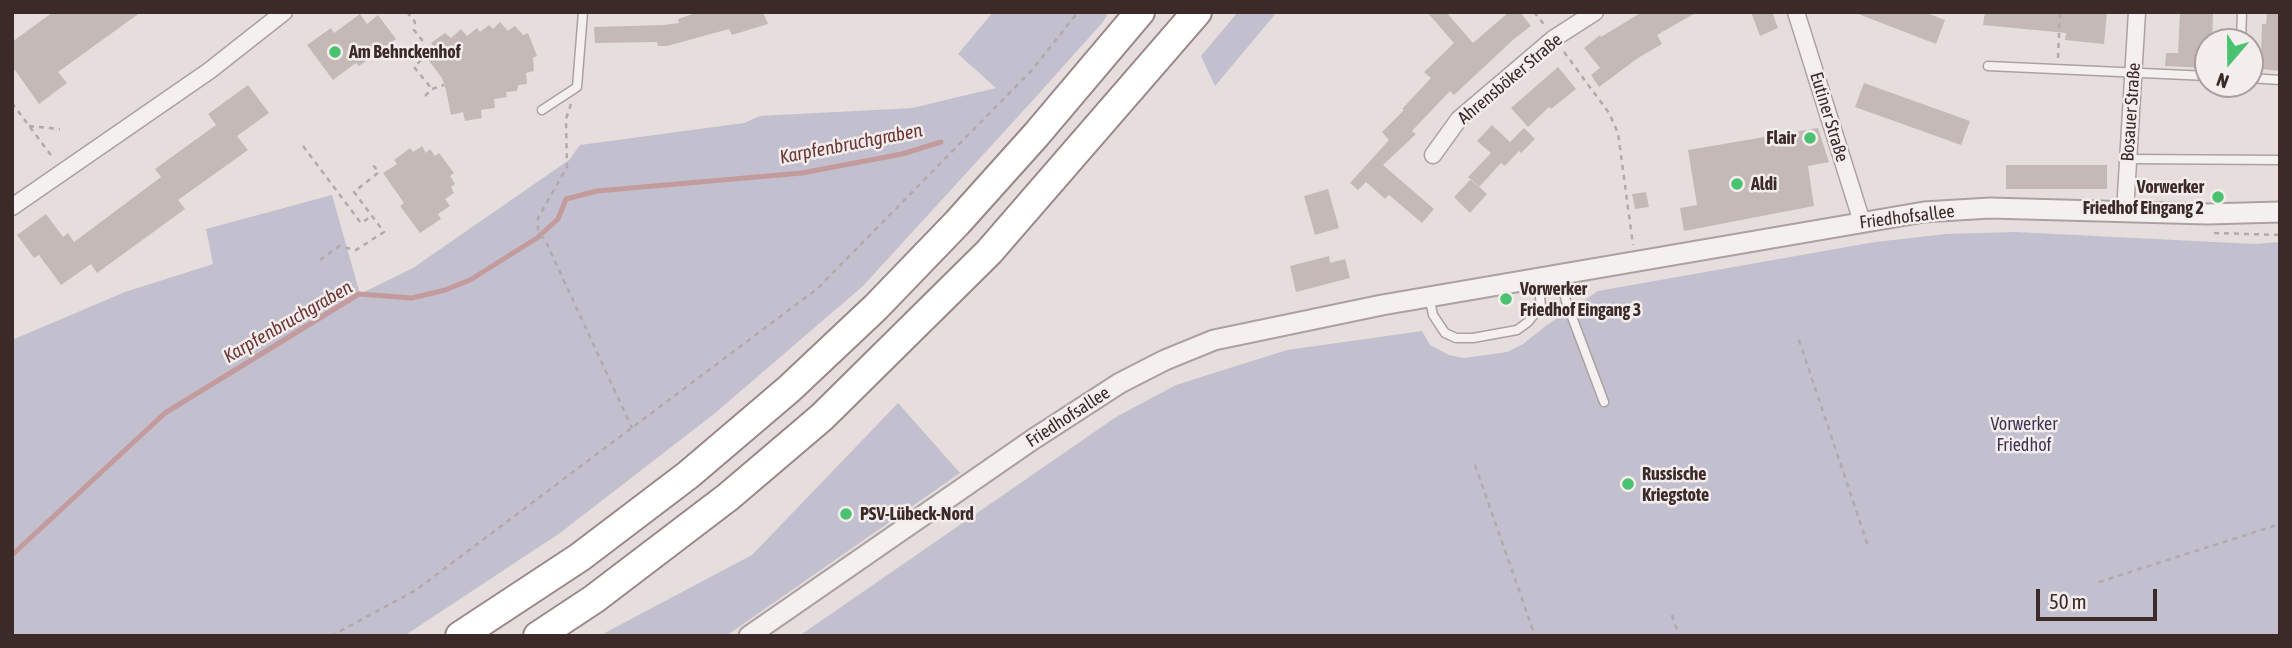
<!DOCTYPE html>
<meta charset="utf-8">
<style>
body{margin:0}
#map{position:relative;width:2292px;height:648px;overflow:hidden;background:#e6dedd;font-family:"Asap Condensed",sans-serif}
canvas{display:block}
.frame{position:absolute;inset:0;border:14px solid #3b2a28;pointer-events:none}
.north{position:absolute;left:2194px;top:28px;width:70px;height:70px;box-sizing:border-box;background:#f4eded;border:2px solid #aa9f9e;border-radius:50%;rotate:200deg;font-size:19px;font-weight:700;line-height:28px;text-align:center;color:#3b2a28}
.north::after{content:'';display:block;margin:auto;width:24px;height:32px;background:#4ac370;clip-path:polygon(50% 0,100% 100%,50% 72%,0 100%)}
.scale{position:absolute;left:2036px;top:589px;width:121px;height:32px;box-sizing:border-box;border:4px solid #3b2a28;border-top:0;padding-left:9px;font-size:21px;line-height:24px;white-space:nowrap;color:#3b2a28;-webkit-text-stroke:5px #f4eded;paint-order:stroke}
</style>
<div id="map">
<canvas width="2292" height="648"></canvas>
<div class="frame"></div>
<div class="north">N</div>
<div class="scale">50 m</div>
</div>
<script>
const ctx = document.querySelector('canvas').getContext('2d');
ctx.lineJoin = 'round';
function paint(path, color) { ctx.fillStyle = color; ctx.fill(path, 'evenodd'); }
const shape = rows => new Path2D(rows.map(r => 'M' + r).join(''));
function strokePath(path, color, width, dash) { ctx.strokeStyle = color; ctx.lineWidth = width; ctx.lineCap = dash ? 'butt' : 'round'; ctx.setLineDash(dash || []); ctx.stroke(path); }
function label(font, color, halo, rows, align = 'center') {
  ctx.font = font + ' "Asap Condensed",sans-serif'; ctx.lineWidth = 5; ctx.setLineDash([]); ctx.textBaseline = 'middle'; ctx.strokeStyle = halo; ctx.fillStyle = color; for (const [text, x, y, turn = 0] of rows) {
    ctx.save(); ctx.translate(x, y); ctx.rotate((+turn || 0) * Math.PI / 180); ctx.textAlign = isNaN(turn) ? turn : align; if (halo) ctx.strokeText(text, 0, 0); ctx.fillText(text, 0, 0); ctx.restore();
  }
}
const green = shape([
 [993,12,1109,12,1103,22,1034,99,863,286,714,414,560,533,404,636,12,636,12,340,125,292,213,264,206,229,332,195,360,294,413,268,569,160,580,145,744,123,760,116,912,108,996,88,958,54],
 [1238,12,1277,12,1215,86,1201,56],
 [2016,232,2255,244,2280,242,2280,636,799,636,1116,417,1176,385,1287,350,1422,331,1430,345,1449,355,1464,358,1507,352,1523,344,1547,325,1598,291,1875,242,1946,234],
 [898,403,960,473,726,636,599,636,752,555]
]);
const stream = shape([
 [12,555,165,413,359,294,412,298,445,290,470,280,537,238,558,219,566,199,597,191,802,173,902,154,941,142]
]);
const building = shape([
 [53,12,141,12,58,72,67,83,39,104,12,66,12,42],
 [699,12,763,12,768,24,732,35,729,29,667,46,658,46,657,42,595,43,594,27,664,25,679,23,678,19],
 [1427,12,1446,12,1473,43,1509,12,1520,12,1531,26,1514,39,1454,95,1450,91,1412,131,1416,134,1383,165,1434,209,1422,223,1389,195,1385,199,1366,182,1358,190,1350,183,1389,140,1382,132,1404,110,1402,109,1431,78,1424,72,1454,43],
 [1642,12,1697,12,1657,35,1662,44,1638,58,1599,87,1591,75,1600,68,1584,48,1600,35,1601,37],
 [1751,12,1772,12,1778,28,1760,36],
 [1853,12,1924,12,1945,20,1936,44],
 [1985,12,2107,12,2104,44,2065,40,2066,33,1983,25],
 [2180,12,2213,12,2212,42,2208,42,2208,68,2165,66,2166,53,2178,53],
 [2267,12,2280,12,2280,71,2250,68,2250,56,2261,56,2262,24,2266,24],
 [360,14,367,24,378,15,396,39,359,66,356,63,333,80,307,45,331,28,334,33],
 [500,22,508,31,515,26,523,35,528,33,537,56,533,58,534,71,526,73,527,84,518,85,517,91,506,92,507,97,494,99,495,108,481,110,482,118,465,121,463,112,451,115,446,90,442,78,426,57,436,50,431,43,445,33,451,38,461,29,467,36,477,28,480,32,489,25,493,29],
 [1558,67,1576,89,1551,109,1549,107,1528,127,1511,108],
 [1864,83,1970,121,1961,145,1855,107],
 [248,85,269,113,237,136,248,150,178,200,185,209,97,273,91,264,61,285,39,255,34,258,17,235,46,214,63,237,68,233,74,242,161,177,155,169,216,125,208,114],
 [1492,125,1510,142,1524,128,1535,139,1521,153,1519,151,1505,166,1501,163,1479,187,1468,177,1491,153,1477,141],
 [1818,128,1829,162,1808,166,1814,206,1684,231,1680,208,1697,205,1688,150],
 [422,146,426,153,430,149,435,156,439,153,454,173,450,176,455,184,451,187,454,193,445,199,450,206,438,214,441,219,420,233,400,206,404,203,383,173,397,164,394,160,410,148,413,152],
 [2006,165,2107,165,2107,189,2006,189],
 [1471,179,1487,194,1470,213,1454,197],
 [1328,189,1339,228,1315,235,1304,196],
 [1646,192,1649,207,1635,209,1632,194],
 [1329,256,1330,263,1345,259,1350,278,1296,292,1290,266]
]);
const path = shape([
 [407,12,415,22,414,30,422,40,413,50,421,60,414,67,432,89],
 [1534,12,1546,27],
 [1564,52,1609,113,1618,133,1633,245],
 [2058,58,2060,12],
 [425,96,432,89,444,85],
 [12,103,53,158],
 [571,104,566,119,567,167,538,218,538,231,547,244,632,428],
 [29,126,60,129],
 [303,146,361,223,372,216],
 [2214,233,2280,235],
 [320,260,339,246,356,250,384,232,354,192,379,172,371,163],
 [1799,340,1869,549],
 [1475,465,1535,636],
 [2099,582,2280,524],
 [1672,615,1679,636],
 [331,636,416,590,818,288,1032,70,1078,12]
]);
const service = shape([
 [2241,42,2242,12],
 [1988,66,2208,76],
 [2250,78,2280,80],
 [542,110,577,87,583,12],
 [2128,159,2280,160],
 [1559,274,1566,301,1604,402],
 [1429,296,1433,315,1445,333,1456,338,1473,338,1517,330,1528,322,1541,306,1538,280]
]);
const minor = shape([
 [1796,12,1862,222],
 [1433,155,1459,119,1553,39,1595,12],
 [12,207,209,71,284,12],
 [2125,212,2137,12]
]);
const tertiary = shape([
 [749,636,1032,440,1120,383,1165,360,1214,340,1382,305,1924,212,1990,208,2207,214,2280,212]
]);
const motorway = shape([
 [460,636,580,557,688,475,789,389,876,307,957,223,1036,135,1140,12],
 [538,636,594,599,728,497,822,417,989,252,1197,12]
]);
const markers = [
 [335,52,7,"#4ac370"],
 [1810,138,7,"#4ac370"],
 [1737,184,7,"#4ac370"],
 [2218,197,7,"#4ac370"],
 [1506,299,7,"#4ac370"],
 [1628,484,7,"#4ac370"],
 [846,514,7,"#4ac370"]
];
const poiNames = [
 ["Am Behnckenhof",349,52],
 ["Flair",1796,138,"right"],
 ["Aldi",1751,184],
 ["Vorwerker",2204,187,"right"],
 ["Friedhof Eingang 2",2204,208,"right"],
 ["Vorwerker",1520,289],
 ["Friedhof Eingang 3",1520,310],
 ["Russische",1642,474],
 ["Kriegstote",1642,495],
 ["PSV-Lübeck-Nord",860,514]
];
const streetNames = [
 ["Ahrensböker Straße",1510,79,-40],
 ["Bosauer Straße",2131,112,-86],
 ["Eutiner Straße",1829,117,73],
 ["Friedhofsallee",1907,217,-7],
 ["Friedhofsallee",1068,417,-33]
];
const parkNames = [
 ["Vorwerker",2024,424],
 ["Friedhof",2024,445]
];
const waterNames = [
 ["Karpfenbruchgraben",851,144,-11],
 ["Karpfenbruchgraben",288,322,-30]
];
paint(green, '#c2bfcf');
strokePath(stream, '#c49b9c', 5);
paint(building, '#c5b9b8');
strokePath(service, '#aca19f', 11);
strokePath(minor, '#aca19f', 19);
strokePath(tertiary, '#aca19f', 23);
strokePath(motorway, '#9b8786', 32);
strokePath(path, '#b2a9a8', 2.5, [5, 5]);
strokePath(service, '#f5f0f0', 8);
strokePath(minor, '#f5f0f0', 16);
strokePath(tertiary, '#f5f0f0', 19);
strokePath(motorway, '#fff', 28);
for (const [x, y, r, color] of markers) { const dot = new Path2D(); dot.arc(x, y, r, 0, 2 * Math.PI); ctx.fillStyle = color; ctx.fill(dot); strokePath(dot, '#f4eded', 2.5); }
label('bold 18px', '#3b2a28', '#f4eded', poiNames, 'left');
label('18px', '#3b2a28', '#f4eded', streetNames);
label('18px', '#3f3656', '#f4eded', parkNames);
label('italic 19px', '#6c3635', '#f4eded', waterNames);
</script>
